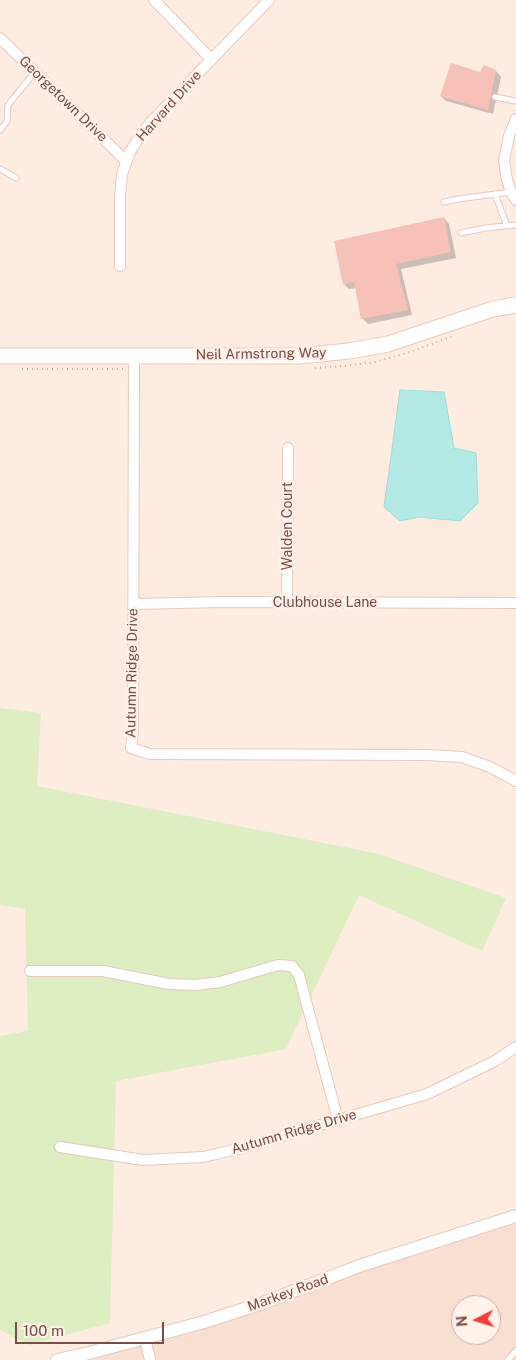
<!DOCTYPE html>
<style>
body{margin:0}
#map{position:relative;width:516px;height:1360px;overflow:hidden;background:#feece1;font-family:"Public Sans",sans-serif}
canvas{display:block}
.north{position:absolute;left:451px;top:1295px;width:50px;height:50px;box-sizing:border-box;background:#fff2e9;border:1px solid #c9b0a8;border-radius:50%;rotate:265deg;font-size:14px;font-weight:700;line-height:20px;text-align:center;color:#784c46}
.north::after{content:'';display:block;margin:auto;width:18px;height:22px;background:#f33c3d;clip-path:polygon(50% 0,100% 100%,50% 72%,0 100%)}
.scale{position:absolute;left:15px;top:1322px;width:149px;height:22px;box-sizing:border-box;border:2px solid #784c46;border-top:0;padding-left:6px;font-size:15px;line-height:18px;white-space:nowrap;color:#784c46;-webkit-text-stroke:4px #fff2e9;paint-order:stroke}
</style>
<div id="map">
<canvas width="516" height="1360"></canvas>
<div class="north">N</div>
<div class="scale">100 m</div>
</div>
<script>
const ctx = document.querySelector('canvas').getContext('2d');
ctx.lineJoin = 'round';
function paint(path, color) { ctx.fillStyle = color; ctx.fill(path, 'evenodd'); }
const shape = rows => new Path2D(rows.map(r => 'M' + r).join(''));
function strokePath(path, color, width, dash) { ctx.strokeStyle = color; ctx.lineWidth = width; ctx.lineCap = dash ? 'butt' : 'round'; ctx.setLineDash(dash || []); ctx.stroke(path); }
function label(font, color, halo, rows, align = 'center') {
  ctx.font = font + ' "Public Sans",sans-serif'; ctx.lineWidth = 5; ctx.setLineDash([]); ctx.textBaseline = 'middle'; ctx.strokeStyle = halo; ctx.fillStyle = color; for (const [text, x, y, turn = 0] of rows) {
    ctx.save(); ctx.translate(x, y); ctx.rotate((+turn || 0) * Math.PI / 180); ctx.textAlign = isNaN(turn) ? turn : align; if (halo) ctx.strokeText(text, 0, 0); ctx.fillText(text, 0, 0); ctx.restore();
  }
}
const residential = shape([
 [516,1216,516,1360,57,1360,89,1353],
 [461,1305,491,1305,491,1335,461,1335]
]);
const green = shape([
 [0,708,41,713,37,786,379,854,506,898,482,951,359,895,286,1049,116,1081,110,1323,29,1345,0,1330,0,1036,28,1031,25,909,0,905]
]);
const water = shape([
 [400,390,444,392,454,448,476,453,478,503,460,521,419,517,400,521,384,507,400,390]
]);
const shadow = shape([
 [496,71,501,77,493,114,446,101,441,96],
 [444,218,449,224,456,258,401,269,412,315,368,324,363,319,356,288,349,289,344,284]
]);
const building = shape([
 [451,63,480,72,484,65,496,70,488,110,440,96],
 [444,217,451,252,396,264,408,310,361,319,354,282,343,285,334,241]
]);
const path = shape([
 [315,368,345,366,375,362,410,352,453,336],
 [22,369,125,369]
]);
const service = shape([
 [495,97,516,101],
 [0,130,7,121,8,105,35,72],
 [0,169,16,178],
 [495,194,507,226],
 [444,202,458,199,511,192],
 [461,233,485,228,516,225],
 [508,1360,516,1351]
]);
const minor = shape([
 [154,0,211,59],
 [0,38,126,161],
 [516,119,509,136,504,161,507,180,511,192,516,200],
 [120,266,120,197,122,174,130,152,138,139,150,123,269,0],
 [134,356,133,731,131,748,150,754,428,755,462,757,490,767,516,781],
 [287,603,288,448],
 [134,604,223,602,516,603],
 [30,971,103,971,169,984,195,985,220,982,278,965,292,966,299,975,338,1120],
 [60,1147,143,1160,203,1157,238,1149,427,1094,495,1061,516,1047],
 [145,1338,150,1360]
]);
const tertiary = shape([
 [57,1360,89,1353,204,1322,260,1304,362,1265,516,1216]
]);
const secondary = shape([
 [0,356,299,356,349,351,388,344,493,309,516,305]
]);
const streetNames = [
 ["Georgetown Drive",63,99,44],
 ["Harvard Drive",169,106,-48],
 ["Neil Armstrong Way",261,354,-1],
 ["Walden Court",288,526,-90],
 ["Clubhouse Lane",325,603],
 ["Autumn Ridge Drive",132,673,-89],
 ["Autumn Ridge Drive",294,1132,-16],
 ["Markey Road",288,1293,-20]
];
paint(residential, '#f8dfd2');
paint(green, '#dcedbf');
paint(water, '#b4e9e5');
strokePath(water, '#99dcd7', 1);
paint(shadow, '#0003');
paint(building, '#f6c1b7');
strokePath(service, '#e5c8bf', 7);
strokePath(minor, '#e5c8bf', 12);
strokePath(tertiary, '#e5c8bf', 14);
strokePath(secondary, '#ebc7bc', 17);
strokePath(path, '#dba49a', 2, [1, 4]);
strokePath(service, '#fff', 5);
strokePath(minor, '#fff', 10);
strokePath(tertiary, '#fff', 12);
strokePath(secondary, '#fff', 15);
label('14px', '#784c46', '#fff2e9', streetNames);
</script>
